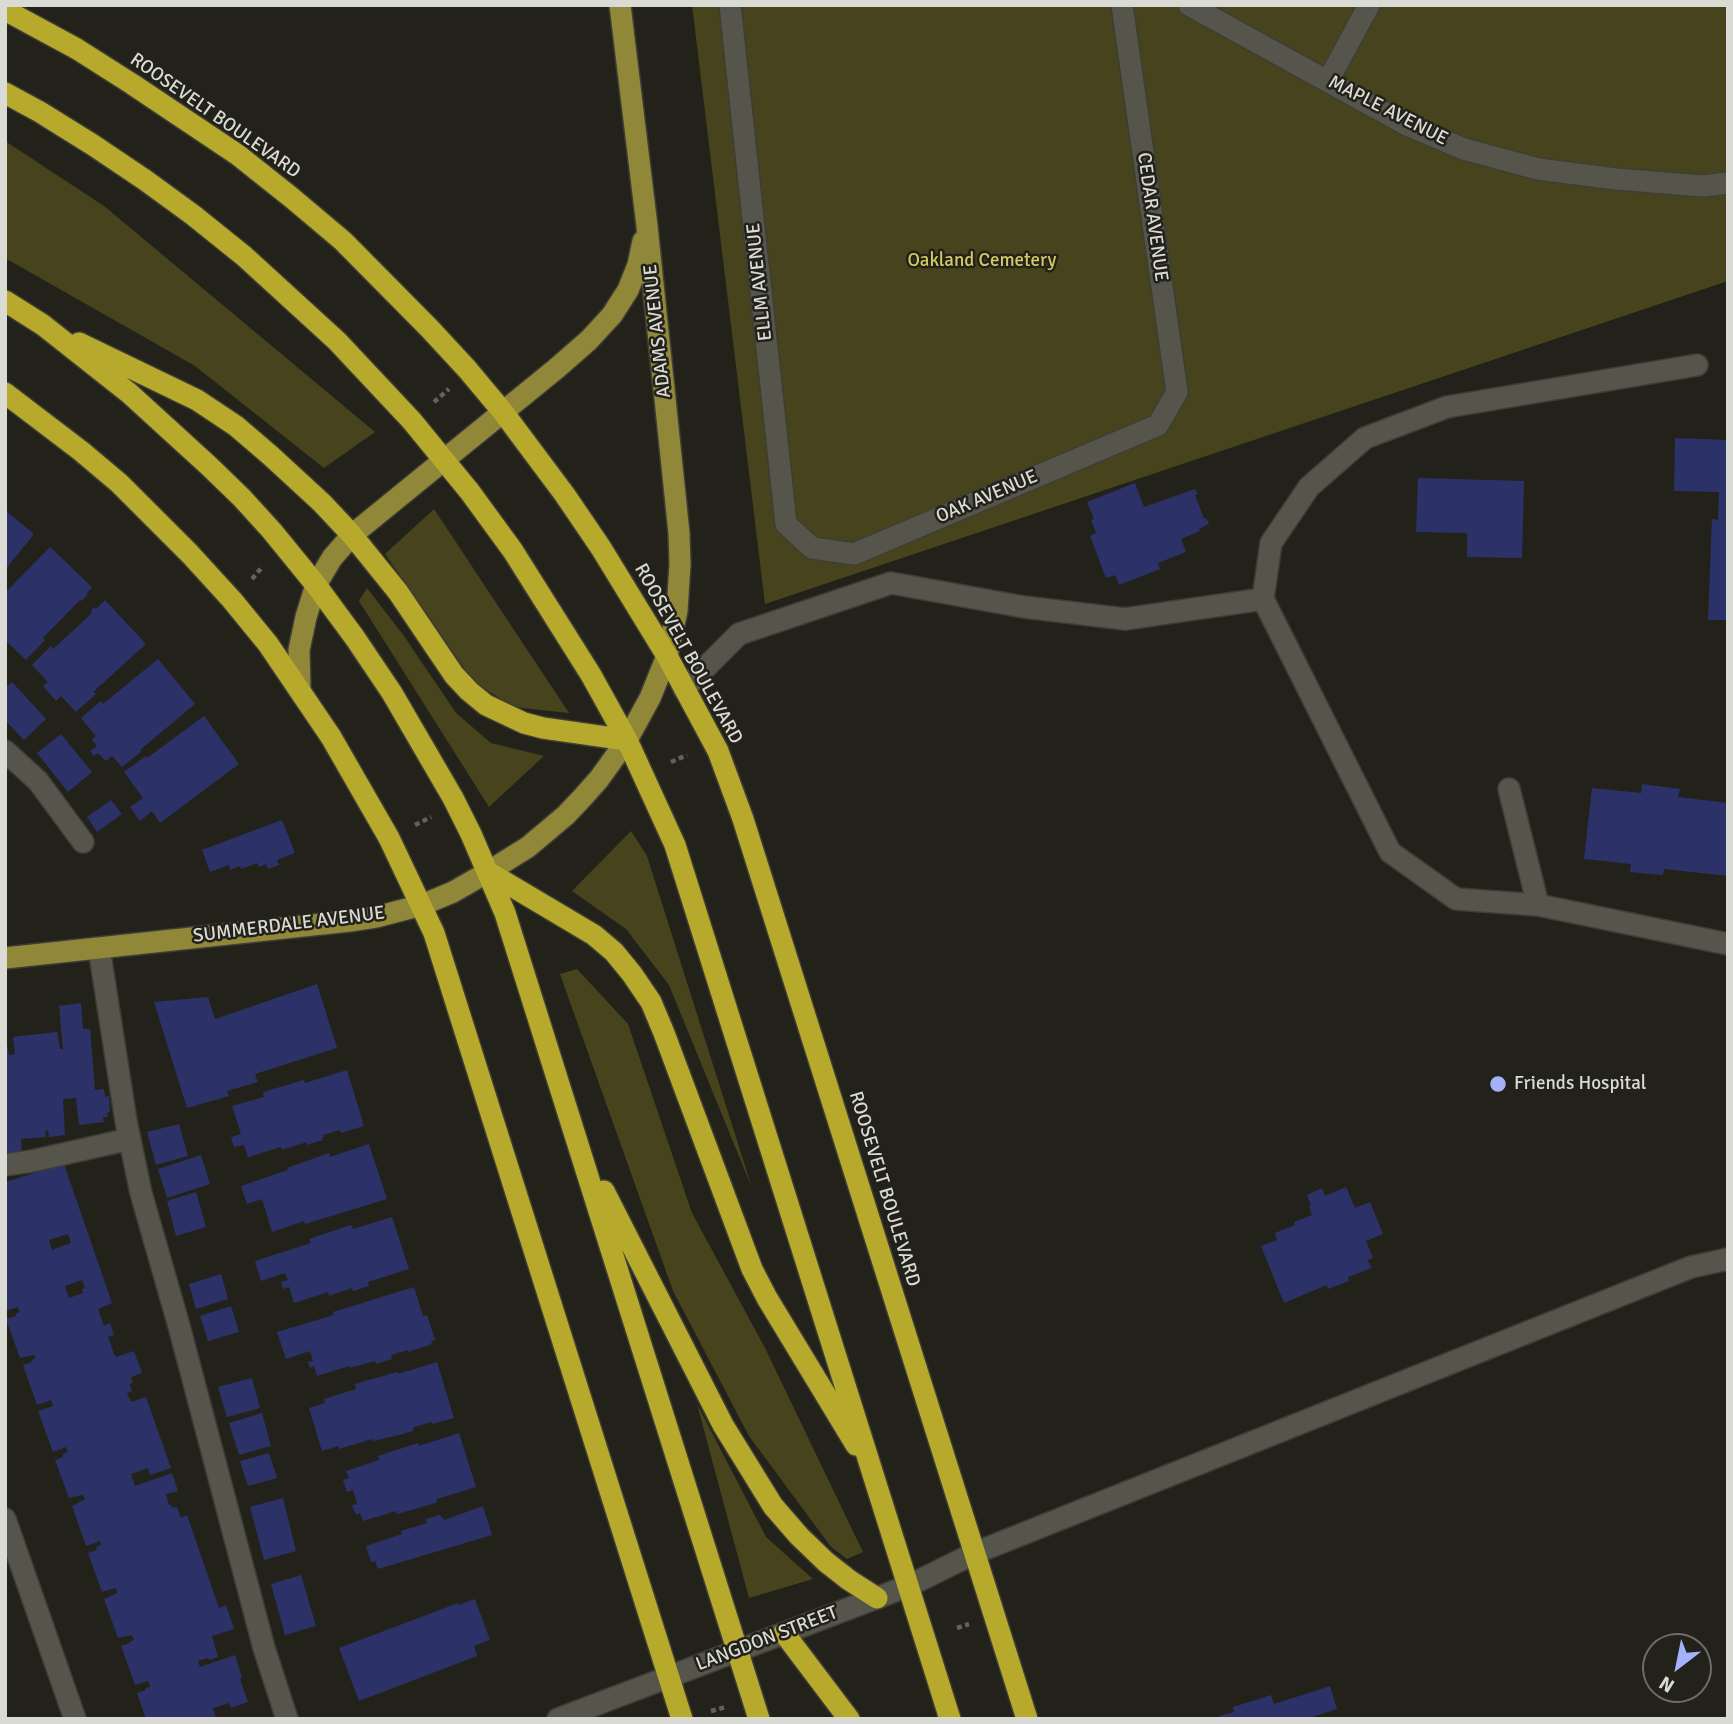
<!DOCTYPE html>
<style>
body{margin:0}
#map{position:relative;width:1733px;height:1724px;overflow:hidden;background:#23221a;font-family:Signika,sans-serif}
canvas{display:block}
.frame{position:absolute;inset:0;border:7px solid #dbdbd5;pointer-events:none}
.north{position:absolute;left:1642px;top:1633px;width:70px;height:70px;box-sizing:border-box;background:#23221a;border:2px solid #6d6c65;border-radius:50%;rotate:212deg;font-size:19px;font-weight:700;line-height:28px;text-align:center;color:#dbdbd5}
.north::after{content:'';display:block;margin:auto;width:24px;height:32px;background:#a4b2fc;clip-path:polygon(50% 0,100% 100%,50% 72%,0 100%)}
</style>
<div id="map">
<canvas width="1733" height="1724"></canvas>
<div class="frame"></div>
<div class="north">N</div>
</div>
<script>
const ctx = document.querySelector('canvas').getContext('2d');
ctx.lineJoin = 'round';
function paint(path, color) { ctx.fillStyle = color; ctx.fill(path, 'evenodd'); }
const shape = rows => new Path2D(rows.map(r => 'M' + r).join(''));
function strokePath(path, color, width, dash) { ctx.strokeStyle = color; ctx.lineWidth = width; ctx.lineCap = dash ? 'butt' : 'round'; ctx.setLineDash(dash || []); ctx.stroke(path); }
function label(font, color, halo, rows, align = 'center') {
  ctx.font = font + ' Signika,sans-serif'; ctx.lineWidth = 5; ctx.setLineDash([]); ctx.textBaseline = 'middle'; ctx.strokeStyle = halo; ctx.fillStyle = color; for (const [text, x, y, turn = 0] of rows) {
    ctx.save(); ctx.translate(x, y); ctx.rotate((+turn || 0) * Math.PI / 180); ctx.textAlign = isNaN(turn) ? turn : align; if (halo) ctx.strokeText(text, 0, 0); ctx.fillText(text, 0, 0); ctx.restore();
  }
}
const green = shape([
 [692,5,1728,5,1728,281,765,604],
 [5,141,104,206,375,432,324,468,195,366,5,258],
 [434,509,569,713,513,707,473,681,385,554],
 [367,588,404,636,456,713,491,743,544,756,489,807,359,601],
 [631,831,647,856,752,1188,669,985,626,929,572,891],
 [577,969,628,1024,692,1213,765,1348,863,1552,847,1559,831,1547,749,1436,673,1291,560,974],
 [697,1404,766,1537,813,1579,749,1598]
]);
const building = shape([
 [1675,438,1728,440,1728,620,1708,620,1712,519,1718,520,1719,492,1674,491],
 [1418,478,1524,481,1522,558,1467,557,1467,533,1416,532],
 [1135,483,1144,507,1195,489,1198,494,1195,495,1204,519,1206,518,1209,523,1207,525,1199,529,1200,531,1181,539,1186,552,1158,563,1160,569,1119,585,1115,575,1106,578,1090,536,1096,533,1091,520,1094,519,1087,502],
 [5,510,34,534,5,570],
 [50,547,92,587,87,593,88,594,82,601,80,600,43,638,45,640,26,660,5,640,5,593],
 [105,600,146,644,93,692,96,694,76,712,61,696,56,701,43,686,48,682,32,665,51,646,53,649,92,613,90,612,94,607,96,609],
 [158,659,195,704,140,750,141,752,122,767,112,756,106,761,98,753,94,756,90,751,97,746,92,740,96,736,81,718,101,701,103,704],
 [12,682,46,719,24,740,5,720,5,688],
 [204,716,239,764,160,823,152,811,140,821,130,807,143,798,124,772,146,756,147,758],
 [61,734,92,772,68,792,37,753],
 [1642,784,1680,789,1678,797,1728,803,1728,876,1664,869,1663,875,1630,872,1631,864,1584,859,1592,788,1641,793],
 [111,800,122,814,97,832,87,817],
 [282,820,295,853,277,860,279,865,268,869,266,864,259,867,257,863,241,869,240,866,230,870,229,865,210,872,202,850],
 [317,984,337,1048,255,1074,258,1082,227,1091,229,1096,187,1108,154,1002,208,997,215,1019],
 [81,1003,83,1029,90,1029,95,1090,104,1089,105,1097,109,1096,110,1112,107,1113,108,1117,103,1117,104,1122,79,1125,76,1098,63,1099,65,1135,49,1137,48,1130,45,1131,46,1137,21,1139,22,1152,5,1154,5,1044,7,1044,9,1055,15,1054,13,1037,57,1032,60,1049,63,1049,59,1006],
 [347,1070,364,1126,341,1133,340,1130,323,1135,324,1137,322,1137,323,1140,307,1145,307,1142,282,1150,281,1147,248,1157,244,1145,234,1147,231,1137,241,1134,232,1106,264,1097,263,1092,304,1080,305,1083],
 [179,1124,188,1156,156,1165,147,1132],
 [369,1144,387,1199,305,1224,304,1221,272,1232,262,1199,247,1204,241,1186,288,1170,287,1168,329,1153,330,1157],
 [201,1155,210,1184,167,1198,158,1169],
 [64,1164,112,1303,98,1309,104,1326,110,1323,114,1335,108,1337,114,1354,116,1357,134,1351,142,1373,131,1377,133,1383,129,1384,132,1391,127,1393,131,1402,146,1397,171,1468,150,1475,148,1468,131,1474,135,1486,172,1473,178,1491,166,1494,169,1505,171,1505,173,1508,177,1507,181,1518,187,1515,219,1608,226,1605,234,1629,212,1636,218,1657,209,1660,208,1658,198,1661,200,1667,235,1655,242,1678,240,1679,248,1702,231,1708,229,1703,213,1708,216,1719,146,1719,137,1693,146,1690,145,1688,150,1687,149,1683,148,1681,135,1685,121,1646,130,1643,129,1642,134,1640,132,1635,118,1638,104,1599,117,1593,117,1591,116,1588,102,1592,88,1553,97,1550,96,1547,101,1545,100,1541,86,1546,72,1506,85,1499,83,1495,69,1498,55,1460,63,1457,63,1454,68,1452,67,1450,66,1447,53,1452,38,1411,53,1406,51,1400,37,1405,23,1365,32,1362,31,1360,36,1358,34,1355,20,1358,6,1319,16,1316,15,1314,20,1312,18,1307,5,1311,5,1182],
 [68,1234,71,1243,52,1250,49,1240],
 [82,1280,85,1288,82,1289,83,1293,69,1298,65,1286],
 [1346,1187,1355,1208,1370,1202,1383,1234,1366,1241,1373,1258,1367,1260,1372,1268,1348,1277,1349,1281,1328,1289,1327,1285,1284,1303,1261,1246,1277,1240,1275,1233,1295,1225,1294,1222,1312,1215,1309,1206,1311,1205,1307,1195,1322,1188,1325,1196],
 [196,1192,206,1227,176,1236,167,1201],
 [392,1217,409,1269,368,1282,369,1286,353,1291,352,1288,329,1296,328,1292,294,1303,289,1287,283,1289,281,1282,288,1280,285,1273,261,1281,255,1261,311,1243,309,1239,351,1225,353,1229],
 [221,1274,228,1299,196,1309,189,1284],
 [414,1287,423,1316,427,1315,435,1340,431,1341,432,1344,408,1352,408,1350,391,1355,392,1359,376,1364,375,1361,350,1368,349,1366,317,1376,314,1366,310,1368,308,1362,313,1361,310,1351,286,1359,277,1332,334,1315,333,1312],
 [231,1306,239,1332,208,1341,200,1316],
 [437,1362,454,1418,432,1424,432,1422,414,1427,413,1431,399,1435,373,1441,372,1439,339,1449,339,1446,322,1451,309,1408,325,1403,324,1399,356,1389,355,1384,397,1372,398,1374],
 [252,1378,260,1408,227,1417,218,1387],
 [262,1413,271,1446,239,1455,229,1423],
 [459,1433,476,1487,437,1499,436,1503,397,1514,396,1511,363,1521,360,1513,356,1515,352,1505,357,1504,353,1490,347,1492,343,1480,349,1478,346,1471,379,1460,378,1456,418,1443,419,1446],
 [269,1453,277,1478,248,1486,240,1461],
 [283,1498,296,1551,264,1560,250,1507],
 [483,1506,492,1535,378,1569,375,1561,371,1562,366,1546,402,1534,401,1531,427,1523,426,1519,440,1515,444,1520],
 [301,1575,316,1626,285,1635,271,1584],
 [475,1599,490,1640,474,1646,477,1656,359,1701,339,1648,458,1603,458,1605],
 [1330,1686,1337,1709,1306,1719,1220,1719,1219,1716,1234,1712,1233,1707,1271,1695,1274,1704]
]);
const path = shape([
 [434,402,449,389],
 [252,579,263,566],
 [671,762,687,755],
 [415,825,431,817],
 [957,1628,969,1624],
 [711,1711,726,1707]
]);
const minor = shape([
 [730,5,786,524,812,548,854,554,1158,425,1177,392,1122,5],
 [1189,5,1407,125,1464,149,1538,169,1616,179,1703,186,1728,183],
 [1328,81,1369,5],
 [1263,599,1390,852,1456,899,1538,905],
 [684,689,739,634,891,583,1024,607,1125,619,1263,599,1271,543,1309,487,1365,438,1447,407,1697,365],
 [5,751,38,781,83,842],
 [1509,789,1538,905,1728,944],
 [99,948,126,1121,141,1193,179,1326,264,1648,287,1719],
 [5,1165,32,1161,130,1139],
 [5,1519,75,1719],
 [558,1719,908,1586,975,1553,1691,1267,1728,1259]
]);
const major = shape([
 [300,690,299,650,306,617,316,585,332,558,352,535,557,368,589,340,612,315,628,290,638,265,643,241],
 [5,958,350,921,376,917,422,905,453,892,488,872,528,847,566,815,583,797,599,779,627,740,650,698,667,656,677,611,680,564,679,533,647,226,620,5]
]);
const highway = shape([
 [5,10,77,49,132,84,238,155,292,198,343,241,430,329,467,369,503,412,565,495,601,548,667,656,718,751,743,819,1027,1719],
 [5,93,40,112,93,145,145,180,193,215,244,256,337,341,412,421,470,492,513,551,591,675,627,740,675,845,950,1719],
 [5,301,43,325,129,393,209,466,242,498,272,531,316,585,355,638,392,693,453,798,471,834,505,913,759,1719],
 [79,343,197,400,236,426,271,456,322,503,352,535,398,592,454,675,469,691,486,705,524,723,543,728,627,740],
 [5,393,81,451,119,483,190,554,232,600,268,644,331,737,389,838,434,933,682,1719],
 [488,872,594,935,614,952,632,974,651,1002,664,1033,752,1269,767,1298,856,1445],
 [604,1191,723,1425,773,1506,799,1536,826,1562,849,1580,877,1598],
 [784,1633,849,1719]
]);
const markers = [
 [1498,1084,9,"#a4b2fc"]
];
const streetNames = [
 ["MAPLE AVENUE",1388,111,27],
 ["ROOSEVELT BOULEVARD",215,116,35],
 ["CEDAR AVENUE",1152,217,82],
 ["ELLM AVENUE",760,282,-96],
 ["ADAMS AVENUE",658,331,-96],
 ["OAK AVENUE",987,497,-23],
 ["ROOSEVELT BOULEVARD",688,654,61],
 ["SUMMERDALE AVENUE",289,925,-7],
 ["ROOSEVELT BOULEVARD",884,1189,73],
 ["LANGDON STREET",767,1639,-21]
];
const parkNames = [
 ["Oakland Cemetery",982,261]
];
const poiNames = [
 ["Friends Hospital",1514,1084]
];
paint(green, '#47431c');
paint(building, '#2c3268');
strokePath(minor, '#3e3e37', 24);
strokePath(major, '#3e3e37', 24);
strokePath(highway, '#3e3e37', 24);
strokePath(path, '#62615a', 4.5, [5, 3.5]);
strokePath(minor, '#55554b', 21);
strokePath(major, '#908738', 21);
strokePath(highway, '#b7a92b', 21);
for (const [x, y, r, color] of markers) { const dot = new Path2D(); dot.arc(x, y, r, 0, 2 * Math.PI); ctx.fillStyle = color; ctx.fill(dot); strokePath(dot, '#23221a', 2.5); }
label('19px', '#dbdbd5', '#23221a', streetNames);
label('19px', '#d4c963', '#23221a', parkNames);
label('19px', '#dbdbd5', '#23221a', poiNames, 'left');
</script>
